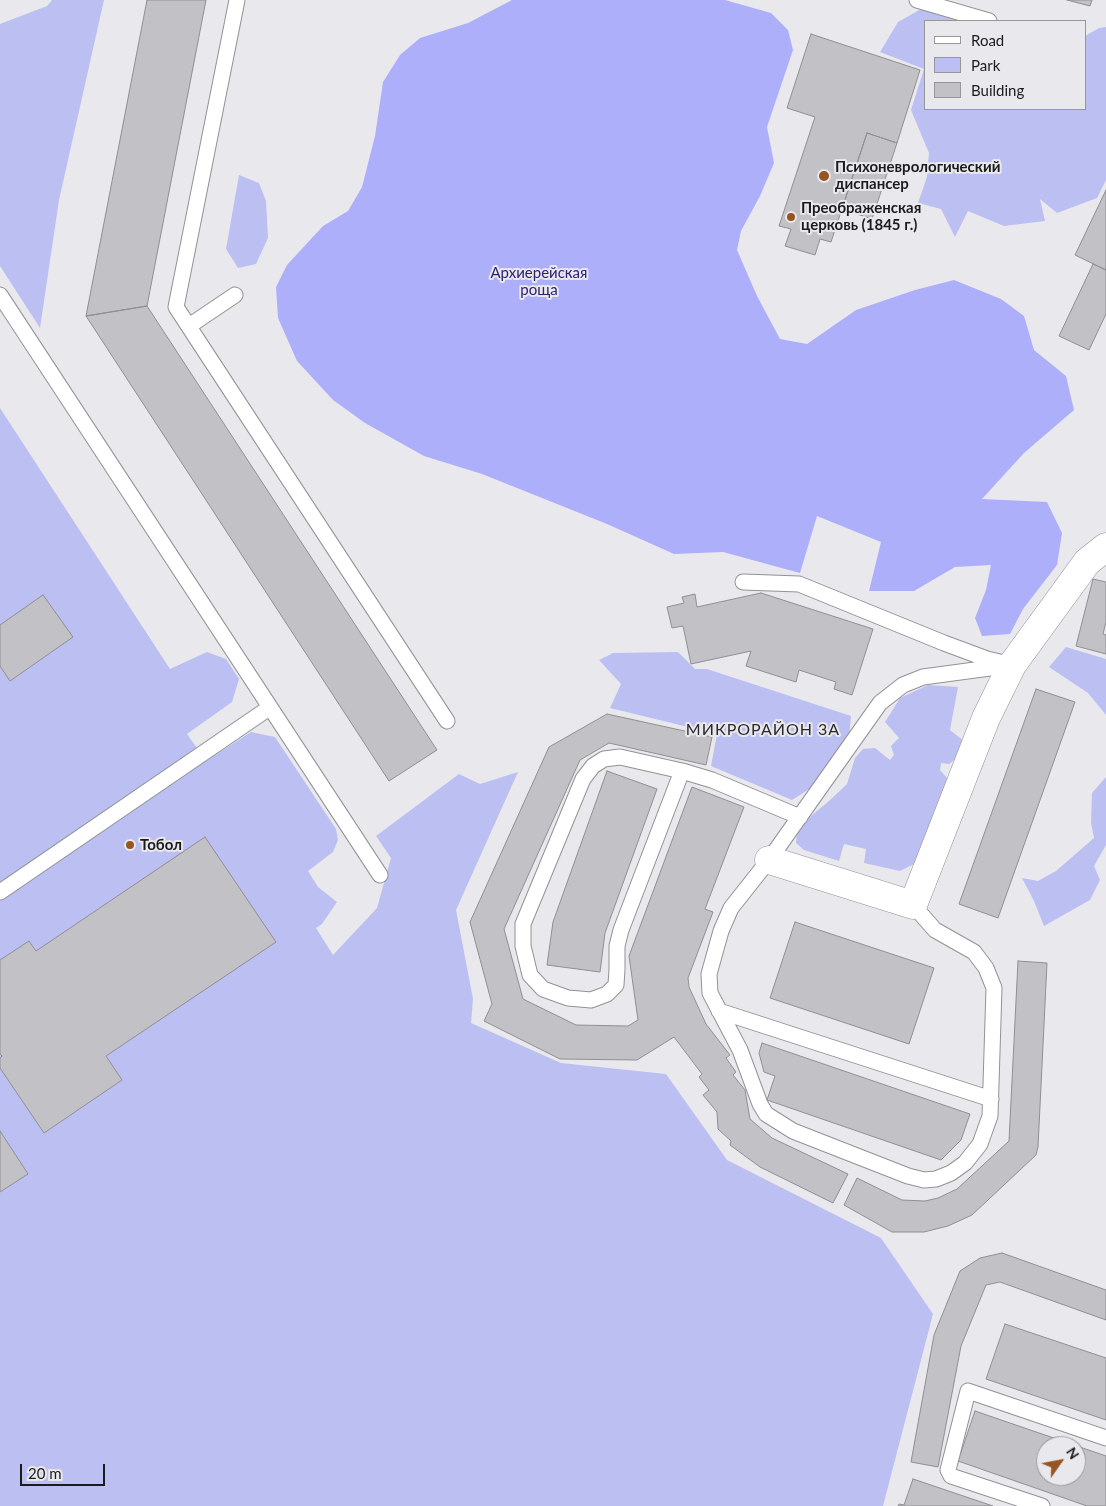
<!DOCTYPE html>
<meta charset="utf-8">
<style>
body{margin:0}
#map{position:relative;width:1106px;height:1506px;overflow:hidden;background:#e9e9ed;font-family:Lato,sans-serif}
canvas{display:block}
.legend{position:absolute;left:924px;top:20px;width:162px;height:90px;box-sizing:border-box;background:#e9e9ed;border:1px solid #979799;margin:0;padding:6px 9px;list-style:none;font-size:15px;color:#1b1b1c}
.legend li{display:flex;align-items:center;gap:10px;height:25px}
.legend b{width:25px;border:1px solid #979799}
.north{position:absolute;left:1036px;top:1436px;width:50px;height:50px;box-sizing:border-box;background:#e9e9ed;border:1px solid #979799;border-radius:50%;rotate:57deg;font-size:14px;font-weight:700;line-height:20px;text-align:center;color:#1b1b1c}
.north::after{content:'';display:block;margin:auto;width:18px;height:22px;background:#975522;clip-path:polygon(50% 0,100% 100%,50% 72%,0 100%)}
.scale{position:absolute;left:20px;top:1464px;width:85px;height:22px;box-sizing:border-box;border:2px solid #1b1b1c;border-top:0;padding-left:6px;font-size:15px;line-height:18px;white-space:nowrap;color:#1b1b1c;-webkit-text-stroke:4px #e9e9ed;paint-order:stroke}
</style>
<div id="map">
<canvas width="1106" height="1506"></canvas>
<ul class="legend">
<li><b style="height:6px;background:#fff"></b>Road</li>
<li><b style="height:14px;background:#bcbff1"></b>Park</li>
<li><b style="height:14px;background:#c2c2c6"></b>Building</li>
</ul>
<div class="north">N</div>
<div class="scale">20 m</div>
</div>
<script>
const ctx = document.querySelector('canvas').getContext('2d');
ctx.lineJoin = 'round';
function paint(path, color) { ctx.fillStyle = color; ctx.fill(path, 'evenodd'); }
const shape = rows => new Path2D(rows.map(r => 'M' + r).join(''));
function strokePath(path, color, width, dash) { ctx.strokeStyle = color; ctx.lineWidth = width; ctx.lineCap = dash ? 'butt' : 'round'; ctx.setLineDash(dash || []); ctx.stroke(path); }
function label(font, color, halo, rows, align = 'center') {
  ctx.font = font + ' Lato,sans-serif'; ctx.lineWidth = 4; ctx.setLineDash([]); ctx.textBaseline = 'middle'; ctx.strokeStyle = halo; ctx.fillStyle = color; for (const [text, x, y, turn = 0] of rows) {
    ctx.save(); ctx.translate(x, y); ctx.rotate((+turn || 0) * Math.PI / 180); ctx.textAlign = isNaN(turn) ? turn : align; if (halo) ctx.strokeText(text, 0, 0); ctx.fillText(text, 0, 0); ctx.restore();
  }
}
const green = shape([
 [52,0,104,0,59,200,40,328,0,266,0,24,47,6],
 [921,9,958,21,925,21,925,109,1085,109,1085,36,1099,28,1106,27,1106,180,1097,198,1057,213,1040,199,1045,221,1004,226,968,211,955,237,941,209,918,203,927,177,929,153,911,110,924,69,880,52,898,22],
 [239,175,259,183,266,201,268,238,256,264,238,268,226,249],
 [0,408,170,669,207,652,226,659,239,679,232,702,187,734,206,761,251,732,275,737,336,829,338,840,333,852,308,871,318,887,337,902,322,924,316,928,333,955,377,908,391,858,376,836,459,774,480,784,518,772,456,910,473,999,471,1023,561,1063,666,1074,727,1160,881,1238,933,1314,883,1506,0,1506],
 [1066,647,1106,659,1106,715,1088,693,1049,667],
 [678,652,695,669,707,669,851,716,849,737,814,786,792,800,711,766,717,734,610,708,621,684,599,660,613,653],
 [928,685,958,687,950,730,964,741,961,755,949,764,941,763,940,770,952,784,916,863,900,871,864,863,866,849,844,844,839,861,804,850,796,843,797,831,811,816,829,801,847,784,855,758,863,749,875,748,890,760,894,755,891,746,899,738,885,722,900,698],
 [1106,777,1106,845,1094,866,1100,880,1090,900,1044,926,1034,901,1022,878,1038,881,1056,871,1094,838,1091,823,1092,793]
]);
const forest = shape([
 [512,0,725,0,771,13,788,30,793,50,767,127,774,163,760,196,741,231,737,250,757,296,780,339,807,344,856,310,915,290,954,280,1001,299,1024,316,1034,350,1066,376,1074,410,1024,453,982,499,1047,502,1062,533,1057,565,1023,609,1010,634,982,636,975,618,986,590,991,565,955,567,914,591,869,591,881,542,817,516,800,573,723,552,674,554,607,524,482,474,424,456,365,423,333,400,297,361,278,318,276,287,287,265,323,226,348,211,362,187,375,136,383,82,400,55,420,38,468,23]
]);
const building = shape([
 [147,0,206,0,147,306,86,316,147,0],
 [1067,0,1092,0,1090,6,1067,0],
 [811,34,920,70,897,143,867,133,831,242,820,239,815,255,785,246,791,229,779,226,815,117,787,108,811,34],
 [867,133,897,143,872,219,842,209,867,133],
 [1106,190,1106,270,1075,255,1106,190],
 [1093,264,1106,270,1106,314,1089,350,1059,336,1093,264],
 [147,306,437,750,389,781,86,316,147,306],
 [1093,579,1106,582,1106,622,1103,634,1106,635,1106,654,1076,646,1093,579],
 [761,593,873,629,852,695,834,689,836,682,799,670,796,682,746,666,751,651,691,664,683,626,672,628,667,607,684,603,682,597,695,594,697,607,761,593],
 [43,595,73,637,10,681,0,666,0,625,43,595],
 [1036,689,1075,702,998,918,959,904,1036,689],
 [607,714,712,737,706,765,609,743,580,760,504,929,523,999,576,1025,628,1026,638,1020,629,956,692,787,744,807,705,909,713,912,688,978,689,987,706,1024,730,1055,726,1058,736,1072,733,1075,745,1090,750,1119,772,1138,848,1174,833,1203,760,1167,730,1145,731,1141,718,1129,717,1112,703,1095,709,1090,699,1077,702,1074,674,1037,637,1060,560,1059,484,1021,492,1004,470,922,549,747,607,714],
 [607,771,657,789,605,933,600,972,547,965,553,922,607,771],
 [205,837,276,942,106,1056,122,1080,44,1133,0,1068,0,1058,2,1056,0,1054,0,960,29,941,36,951,205,837],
 [795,922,934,968,909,1044,770,998,795,922],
 [1018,961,1047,963,1038,1147,1036,1155,972,1215,948,1226,924,1232,892,1232,844,1205,857,1178,902,1200,925,1201,938,1198,957,1189,1009,1141,1018,961],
 [762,1043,970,1114,961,1140,941,1160,767,1100,775,1076,764,1072,759,1053,762,1043],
 [0,1131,28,1174,0,1192,0,1131],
 [1002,1253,1106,1290,1106,1320,1000,1282,986,1285,961,1346,938,1467,911,1462,934,1335,960,1271,980,1258,1002,1253],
 [1005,1324,1106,1358,1106,1420,986,1379,1005,1324],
 [975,1411,1106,1456,1106,1506,1087,1506,958,1461,975,1411],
 [1046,1446,1076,1446,1076,1476,1046,1476,1046,1446],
 [913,1479,993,1506,898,1506,899,1504,904,1505,913,1479]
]);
const lane = shape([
 [237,0,176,307,447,721],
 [917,0,989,21],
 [0,295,380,875],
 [189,326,235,295],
 [743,582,799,584,944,643,987,659,1004,663],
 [682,771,621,930,617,946,617,969,616,985,607,994,591,1000,568,998,543,989,530,975,523,946,523,924,583,779,593,766,604,759,620,757,682,771,712,780,800,817],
 [0,892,269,708],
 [913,905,935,930,974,952,986,968,994,988,990,1116,980,1144,965,1163,951,1173,936,1179,924,1180,908,1176,793,1131,766,1114,760,1104,740,1050,710,993,709,974,721,931,731,908,769,860,880,703,903,685,923,677,1012,665],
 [719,1011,991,1099],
 [1042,1506,951,1476,948,1470,968,1391,1106,1438]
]);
const street = shape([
 [769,860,913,905,986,718,1012,665,1087,562,1106,547]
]);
const markers = [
 [824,176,6,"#975522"],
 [791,217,5,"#975522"],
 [130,845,5,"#975522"]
];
const poiNames = [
 ["Психоневрологический",835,167],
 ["диспансер",835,184],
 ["Преображенская",801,208],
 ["церковь (1845 г.)",801,225],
 ["Тобол",140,845]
];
const parkNames = [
 ["Архиерейская",539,273],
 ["роща",539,290]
];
const neighbourhoodNames = [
 ["МИКРОРАЙОН 3А",763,730]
];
paint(green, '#bcbff1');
paint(forest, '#adaffa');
paint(building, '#c2c2c6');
strokePath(building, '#8f8f93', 1);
strokePath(lane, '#919295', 17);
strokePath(street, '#919295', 29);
strokePath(lane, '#fff', 15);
strokePath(street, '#fff', 28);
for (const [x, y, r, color] of markers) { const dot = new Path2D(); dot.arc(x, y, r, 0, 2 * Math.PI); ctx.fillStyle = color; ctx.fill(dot); strokePath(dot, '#e9e9ed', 2); }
label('bold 15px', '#1b1b1c', '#e9e9ed', poiNames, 'left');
label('15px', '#2d2074', '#e9e9ed', parkNames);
ctx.letterSpacing = '1px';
label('16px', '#2a2a2d', '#e9e9ed', neighbourhoodNames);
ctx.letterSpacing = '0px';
</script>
